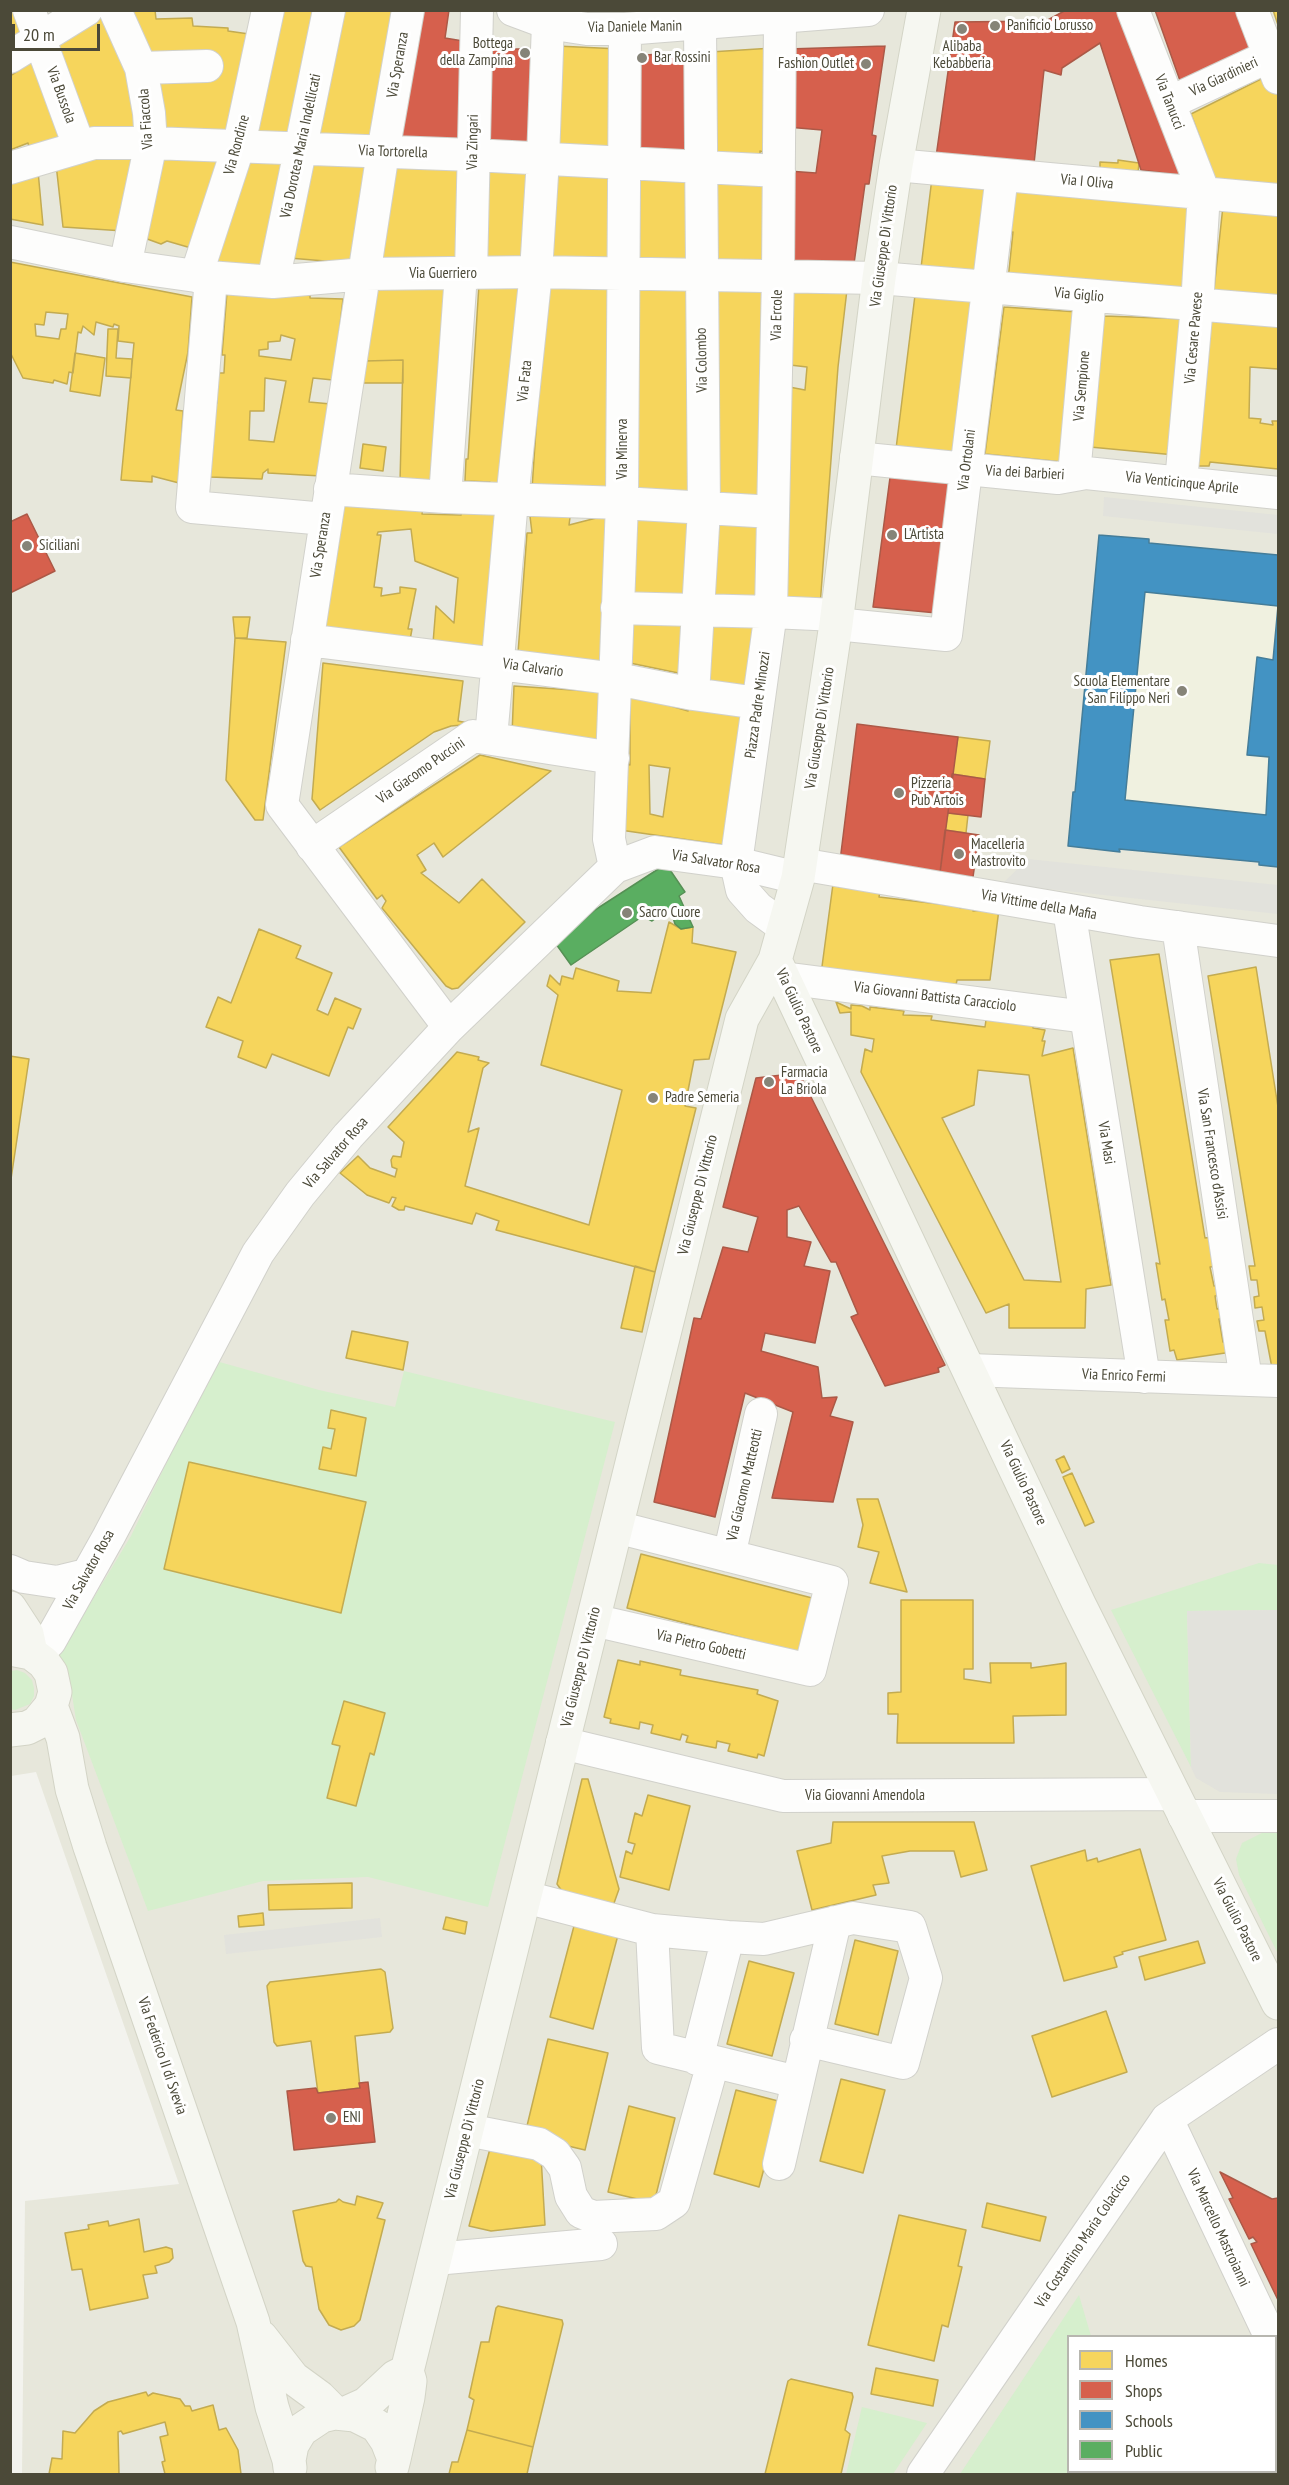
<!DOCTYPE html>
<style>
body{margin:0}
#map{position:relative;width:1289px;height:2485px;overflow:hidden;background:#f3f3ee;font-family:"PT Sans Narrow",sans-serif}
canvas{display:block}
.frame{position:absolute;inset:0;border:12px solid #4b4938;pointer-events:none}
.legend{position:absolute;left:1067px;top:2335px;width:210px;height:138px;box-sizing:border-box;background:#fff;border:2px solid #b7b6af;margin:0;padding:8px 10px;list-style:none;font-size:18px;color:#4b4938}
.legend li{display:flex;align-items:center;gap:12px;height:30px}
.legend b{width:30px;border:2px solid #b7b6af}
.scale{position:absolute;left:12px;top:24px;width:88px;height:27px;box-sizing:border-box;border:3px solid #4b4938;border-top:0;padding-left:8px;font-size:18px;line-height:21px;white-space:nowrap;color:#4b4938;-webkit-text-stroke:4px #fff;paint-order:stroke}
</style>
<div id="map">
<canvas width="1289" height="2485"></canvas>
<div class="frame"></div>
<ul class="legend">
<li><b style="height:16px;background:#f6d55c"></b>Homes</li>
<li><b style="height:16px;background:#d6604d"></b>Shops</li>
<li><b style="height:16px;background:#4393c3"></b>Schools</li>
<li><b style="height:16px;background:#5aae61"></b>Public</li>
</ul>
<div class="scale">20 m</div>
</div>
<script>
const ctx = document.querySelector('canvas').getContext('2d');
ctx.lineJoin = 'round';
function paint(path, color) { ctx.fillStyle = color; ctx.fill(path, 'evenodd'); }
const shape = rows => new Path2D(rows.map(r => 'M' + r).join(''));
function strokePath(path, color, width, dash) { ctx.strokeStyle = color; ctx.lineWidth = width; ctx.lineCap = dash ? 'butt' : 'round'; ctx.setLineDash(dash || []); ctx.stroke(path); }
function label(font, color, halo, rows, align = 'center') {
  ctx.font = font + ' "PT Sans Narrow",sans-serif'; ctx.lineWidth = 6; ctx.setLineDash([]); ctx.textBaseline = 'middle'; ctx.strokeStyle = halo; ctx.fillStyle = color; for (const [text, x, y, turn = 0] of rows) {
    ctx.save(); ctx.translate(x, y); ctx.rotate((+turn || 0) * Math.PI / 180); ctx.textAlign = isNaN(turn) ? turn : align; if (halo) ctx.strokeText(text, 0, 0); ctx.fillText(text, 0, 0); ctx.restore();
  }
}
const residential = shape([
 [10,11,1278,11,1278,2474,22,2474,25,2201,179,2184,36,1772,11,1776],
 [1068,2336,1276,2336,1276,2472,1068,2472]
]);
const education = shape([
 [1099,535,1149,539,1150,543,1278,555,1278,867,1259,865,1258,862,1120,849,1120,852,1068,846,1073,792,1075,792]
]);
const green = shape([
 [216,1361,319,1390,395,1407,404,1371,615,1422,488,1907,368,1877,263,1881,148,1911,76,1720,69,1676,58,1657,131,1536],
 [1259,1563,1278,1565,1278,1610,1187,1611,1191,1767,1111,1610],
 [17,1670,25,1673,32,1680,34,1688,34,1696,30,1704,15,1710,11,1709,11,1671],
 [1262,1833,1278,1833,1278,1954,1239,1875,1236,1859,1242,1843],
 [1079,2295,1091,2336,1068,2336,1068,2472,1133,2472,1134,2474,960,2474],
 [862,2407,927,2423,893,2474,846,2474]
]);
const parking = shape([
 [1104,497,1278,515,1278,534,1103,516],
 [1028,859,1278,885,1278,914,1002,884],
 [1278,1610,1278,1794,1220,1792,1196,1778,1191,1767,1187,1611],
 [380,1918,382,1937,226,1954,224,1935]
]);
const homes = shape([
 [10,10,22,10,31,32,10,45,10,10],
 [107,10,136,76,143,136,90,137,49,42,107,10],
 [126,10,155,10,156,19,192,18,193,26,228,28,228,31,256,35,233,140,162,133,147,61,126,10],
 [279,10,322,10,296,142,248,140,279,10],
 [334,10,401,10,378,143,310,144,334,10],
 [1273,10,1278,10,1278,25,1273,10],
 [557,46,620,49,618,155,552,151,557,46],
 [773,48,772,155,760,151,760,163,709,161,710,52,773,48],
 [33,61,72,143,30,150,28,143,10,150,10,76,33,61],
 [1271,74,1278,95,1278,185,1215,179,1191,114,1271,74],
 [164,151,231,154,198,250,167,241,161,244,139,236,164,151],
 [140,152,124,231,63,227,56,164,140,152],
 [307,154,376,158,361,264,289,258,307,154],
 [244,155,292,156,271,269,209,269,244,155],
 [390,157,467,161,466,267,375,267,390,157],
 [1118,160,1139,163,1137,183,1100,169,1100,162,1118,163,1118,160],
 [481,163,537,163,526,261,480,268,481,163],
 [552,167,619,170,618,264,542,263,552,167],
 [38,171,43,225,10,219,10,180,38,171],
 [633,171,696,176,695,266,632,264,633,171],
 [709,177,772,179,771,270,711,267,709,177],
 [932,178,995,184,978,279,920,276,932,178],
 [1017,186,1199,202,1188,294,1008,280,1013,232,1004,233,1009,192,1016,192,1017,186],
 [1223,206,1278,210,1278,302,1213,299,1223,206],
 [10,262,192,297,188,352,176,410,183,411,179,483,152,476,152,482,121,480,134,343,118,341,119,326,114,324,113,327,96,322,94,335,83,326,81,333,78,332,73,373,69,372,67,384,54,380,53,383,23,378,10,352,10,262],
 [46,312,68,314,66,329,61,329,59,339,36,336,35,324,44,325,46,312],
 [618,279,612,494,532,489,546,280,618,279],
 [631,279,696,281,696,498,632,495,631,279],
 [848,281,838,367,820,606,781,606,784,386,805,390,807,367,790,365,785,282,848,281],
 [373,282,452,283,438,484,400,482,403,360,365,361,373,282],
 [711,282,771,285,768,504,712,501,711,282],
 [479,284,520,285,505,487,489,487,490,482,465,481,466,459,468,459,479,284],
 [916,287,980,292,957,463,895,457,916,287],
 [227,292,310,294,310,298,343,299,334,377,333,380,313,378,309,402,331,404,321,476,268,473,268,469,263,473,262,479,210,477,214,407,217,403,218,373,224,373,225,355,222,355,227,292],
 [281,335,295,339,291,360,259,356,259,350,268,349,268,342,280,341,281,335],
 [265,378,286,381,274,442,249,440,250,411,264,411,265,378],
 [1004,307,1078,312,1063,462,985,454,1004,307],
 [1104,316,1188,319,1175,455,1090,447,1104,316],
 [1211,320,1278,325,1278,369,1250,367,1249,418,1261,419,1260,423,1273,425,1272,421,1278,421,1278,469,1210,462,1209,466,1196,466,1211,320],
 [108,329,118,329,116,358,132,359,131,378,106,376,108,329],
 [75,353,105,358,100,396,70,391,75,353],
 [403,360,403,383,362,383,365,361,403,360],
 [363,444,386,447,383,471,360,468,363,444],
 [341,495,424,502,422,514,461,515,463,504,504,504,494,651,433,643,436,606,454,623,458,578,415,561,411,529,378,532,377,535,381,535,374,587,382,588,381,596,400,593,400,587,416,589,408,629,412,629,410,640,322,635,341,495],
 [529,508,571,510,569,525,612,514,608,666,518,653,527,533,532,533,529,508],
 [636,515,696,520,692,602,631,603,636,515],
 [711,520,767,521,765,604,707,603,711,520],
 [706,616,760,618,751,692,700,687,706,616],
 [233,617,250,617,247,638,235,638,233,617],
 [690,617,688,675,630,663,632,618,690,617],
 [235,638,286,642,263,820,255,820,226,780,235,638],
 [323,663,463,681,458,721,473,724,451,726,434,732,320,810,312,799,323,663],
 [514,686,602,692,599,742,512,734,514,686],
 [630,694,688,711,690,700,747,711,724,845,620,830,623,764,630,765,630,694],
 [649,765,670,768,663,817,650,814,649,765],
 [958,737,990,741,985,779,952,774,958,737],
 [480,755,551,771,443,857,434,843,417,855,426,870,421,873,459,903,482,879,525,922,458,988,452,989,446,986,382,908,386,901,382,895,377,899,339,847,480,755],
 [948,813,968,815,966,833,945,830,948,813],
 [833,884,839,887,840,884,880,891,879,897,948,905,960,902,960,908,974,904,973,911,999,909,990,980,957,980,954,995,821,974,833,884],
 [669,922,681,929,693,927,692,943,736,952,709,1059,694,1060,685,1106,696,1108,655,1272,496,1230,499,1221,476,1213,472,1224,405,1206,404,1210,399,1210,392,1206,396,1198,392,1197,389,1203,367,1195,340,1173,358,1156,370,1168,395,1177,397,1169,392,1167,391,1160,393,1156,401,1157,404,1142,388,1127,457,1052,479,1057,478,1060,489,1063,483,1068,468,1132,479,1128,465,1186,589,1225,622,1090,541,1065,558,995,547,986,550,975,560,985,562,976,573,979,576,968,619,981,617,991,651,993,669,922],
 [259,929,301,946,296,958,332,973,317,1010,328,1015,335,998,361,1009,353,1029,348,1027,329,1076,272,1054,266,1068,238,1057,243,1041,206,1027,218,997,231,1003,259,929],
 [1159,954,1205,1238,1213,1237,1218,1266,1210,1267,1214,1286,1221,1285,1223,1295,1215,1296,1217,1309,1225,1308,1226,1318,1219,1319,1223,1342,1230,1342,1232,1352,1177,1360,1174,1350,1170,1351,1165,1320,1169,1320,1165,1299,1162,1300,1156,1263,1160,1264,1110,960,1159,954],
 [1256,967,1278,1107,1278,1367,1272,1368,1265,1331,1259,1331,1257,1321,1264,1320,1262,1307,1255,1308,1254,1297,1259,1296,1257,1280,1251,1280,1249,1266,1255,1266,1208,976,1256,967],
 [836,1002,851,1009,851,1005,862,1006,870,1010,870,1007,904,1011,903,1015,932,1016,931,1020,985,1027,986,1020,1033,1025,1033,1028,1045,1030,1042,1041,1045,1041,1042,1056,1073,1048,1111,1285,1086,1289,1085,1328,1009,1328,1009,1304,986,1313,861,1072,865,1049,872,1052,874,1039,851,1035,851,1012,840,1013,836,1002],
 [978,1070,1029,1075,1061,1282,1024,1280,942,1118,974,1105,978,1070],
 [10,1056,29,1059,11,1179,10,1179,10,1056],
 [635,1266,655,1272,642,1332,621,1328,635,1266],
 [352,1331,408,1342,403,1370,346,1358,352,1331],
 [331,1410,366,1418,356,1476,319,1469,323,1447,331,1449,335,1429,328,1428,331,1410],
 [1064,1456,1070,1469,1062,1473,1056,1460,1064,1456],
 [189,1462,366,1502,341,1613,164,1569,189,1462],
 [1072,1473,1094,1522,1085,1526,1063,1477,1072,1473],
 [857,1499,878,1499,907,1592,870,1583,879,1552,858,1547,863,1525,857,1499],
 [641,1554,816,1599,801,1653,627,1608,641,1554],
 [901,1600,973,1600,973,1669,964,1669,964,1679,991,1683,990,1663,1031,1663,1031,1668,1066,1663,1066,1715,1013,1716,1014,1743,897,1743,898,1714,888,1714,888,1693,901,1692,901,1600],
 [618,1660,640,1665,640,1661,681,1670,680,1675,758,1690,757,1694,778,1701,764,1756,758,1754,757,1758,728,1751,730,1744,717,1741,716,1748,686,1742,688,1736,682,1734,680,1740,651,1733,653,1725,640,1722,639,1729,610,1723,611,1719,604,1717,618,1660],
 [344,1701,385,1713,374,1755,370,1753,356,1806,327,1798,340,1746,332,1744,344,1701],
 [582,1779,588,1779,619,1889,613,1906,564,1894,557,1884,582,1779],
 [648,1795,690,1806,669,1890,620,1877,626,1851,632,1854,635,1844,628,1842,635,1813,642,1816,648,1795],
 [833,1822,974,1822,987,1870,961,1877,954,1851,910,1851,882,1856,889,1883,873,1885,876,1895,812,1910,797,1851,831,1843,833,1822],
 [1140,1849,1166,1940,1122,1952,1123,1954,1114,1957,1117,1967,1064,1981,1031,1866,1085,1850,1087,1861,1097,1858,1098,1862,1140,1849],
 [352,1883,352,1908,269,1910,268,1885,352,1883],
 [263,1913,264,1925,239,1927,238,1916,263,1913],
 [446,1917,467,1922,465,1934,443,1929,446,1917],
 [574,1926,618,1935,593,2029,550,2017,574,1926],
 [855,1940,898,1951,878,2035,835,2024,855,1940],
 [1198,1941,1205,1963,1145,1980,1139,1957,1198,1941],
 [749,1961,794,1973,772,2056,727,2044,749,1961],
 [381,1969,385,1972,393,2028,390,2032,355,2036,360,2088,318,2093,311,2041,277,2046,274,2042,267,1986,270,1982,381,1969],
 [1106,2011,1127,2072,1052,2097,1032,2036,1106,2011],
 [548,2039,608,2053,585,2150,547,2141,526,2130,548,2039],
 [841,2079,885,2090,863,2173,820,2161,841,2079],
 [736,2090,782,2102,759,2187,714,2174,736,2090],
 [629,2106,675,2118,654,2203,608,2192,629,2106],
 [491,2145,541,2156,545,2225,491,2231,469,2226,491,2145],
 [357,2196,383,2203,377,2218,385,2220,360,2320,354,2326,341,2330,329,2325,319,2309,312,2267,306,2266,303,2261,293,2211,336,2202,339,2199,343,2202,355,2205,357,2196],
 [987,2203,1046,2217,1040,2241,982,2227,987,2203],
 [899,2215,966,2230,958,2266,962,2267,948,2327,942,2325,934,2361,868,2345,899,2215],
 [139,2219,144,2252,166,2247,172,2249,173,2258,169,2262,155,2266,157,2273,143,2275,148,2298,90,2310,82,2269,72,2270,65,2233,89,2229,88,2225,108,2221,109,2226,139,2219],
 [498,2306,562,2320,563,2324,533,2447,467,2430,474,2400,469,2397,481,2342,489,2342,496,2308,498,2306],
 [876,2368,938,2380,933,2406,871,2394,876,2368],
 [791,2379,852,2393,853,2397,845,2430,850,2434,841,2474,765,2474,788,2381,791,2379],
 [146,2392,148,2396,153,2393,180,2399,185,2406,190,2406,192,2411,213,2405,219,2430,226,2428,238,2450,241,2474,165,2474,162,2462,165,2461,160,2437,168,2435,165,2422,123,2434,121,2431,118,2432,119,2474,49,2474,52,2458,62,2459,63,2431,75,2433,94,2411,108,2402,146,2392],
 [467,2430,533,2447,527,2474,449,2474,452,2462,458,2462,467,2430]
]);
const shops = shape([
 [415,10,449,10,445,38,469,42,467,147,392,144,415,10],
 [1066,10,1128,10,1187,176,1141,170,1100,43,1062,68,1061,75,1044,70,1033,173,935,164,955,22,1046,21,1066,10],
 [1155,10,1246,10,1262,51,1183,89,1155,10],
 [484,42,514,49,544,49,538,150,488,148,484,42],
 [885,46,872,135,876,136,869,184,865,184,853,271,786,271,788,171,816,173,822,130,787,127,788,49,885,46],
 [696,51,694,158,632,155,634,56,696,51],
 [891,470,954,478,937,613,873,607,891,470],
 [27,514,55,571,10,593,10,522,27,514],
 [857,724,958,737,940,873,840,861,857,724],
 [952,774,985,779,981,817,948,813,952,774],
 [945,830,979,835,973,877,940,873,945,830],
 [799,1073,945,1365,938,1368,939,1372,885,1386,851,1317,858,1314,836,1262,831,1262,799,1206,787,1210,787,1237,811,1242,804,1266,830,1271,815,1343,765,1333,761,1351,818,1367,822,1398,837,1397,830,1416,853,1422,833,1502,772,1498,793,1412,745,1393,715,1517,654,1502,694,1318,701,1319,723,1247,748,1252,758,1217,723,1207,756,1078,799,1073],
 [368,2082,375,2142,294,2150,287,2091,316,2088,318,2093,360,2088,359,2083,368,2082],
 [1220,2172,1272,2199,1278,2198,1278,2300,1251,2244,1257,2242,1253,2237,1249,2239,1229,2199,1233,2198,1220,2172]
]);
const schools = shape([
 [1099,535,1149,539,1149,543,1278,555,1278,867,1259,865,1259,862,1119,849,1120,852,1068,846,1073,792,1075,792,1099,535],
 [1145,592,1278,606,1273,660,1257,657,1247,755,1269,757,1266,815,1125,800,1145,592]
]);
const public = shape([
 [666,864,685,892,679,896,693,927,681,929,675,924,670,908,652,921,643,916,571,965,556,944,595,910,666,864]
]);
const street = shape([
 [29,10,79,146],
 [115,10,141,68,149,113,151,143,125,266],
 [408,10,383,152,282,805,449,1027],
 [513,10,548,23,587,29,625,29,868,10],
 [1133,10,1204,193,1197,305,1181,482],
 [1252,10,1278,78],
 [10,57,86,10],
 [141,68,207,66],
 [1169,103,1278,52],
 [896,165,1278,200],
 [10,168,94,143,151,143,473,155,779,171],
 [10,242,125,266,196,276,273,282,365,274,536,272,879,278,1278,311],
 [471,274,477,10],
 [196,276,239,145,268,10],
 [211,278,192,507,325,519],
 [273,282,329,10],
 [856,458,1058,478,1086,473,1278,493],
 [1074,475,1090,296],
 [330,489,445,497,622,503,773,512],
 [445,497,461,274],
 [617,608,771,612,778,276,780,18],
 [836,624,946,635,1002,175],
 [307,640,617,679,693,694,758,703],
 [693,694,704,510,700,25],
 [491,738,512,500,536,272,543,159,548,23],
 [312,846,473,736,613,758],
 [800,864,1140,922,1278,941],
 [615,867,609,839,622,503,625,29],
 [1069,910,1144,1377],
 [784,927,758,908,742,890,736,863,771,612,837,615],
 [1178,927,1246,1380],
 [783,978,1086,1017],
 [969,1370,1278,1381],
 [729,1556,761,1414],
 [10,1571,24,1577,57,1582,86,1575],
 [593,1620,810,1670,832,1582,616,1527],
 [35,1655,50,1641,109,1536,258,1253,300,1194,348,1136,449,1027,615,867,655,852,736,863,798,878],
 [562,1743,783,1796,1174,1794],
 [1184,1816,1278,1816],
 [525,1897,652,1930,728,1937,764,1939,853,1918,910,1927,926,1978,903,2063,806,2040],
 [652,1930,658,2048,797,2082],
 [697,2059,728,1937],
 [1167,2119,1270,2336],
 [467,2130,539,2144,555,2154,565,2168,571,2196,581,2212,593,2217,656,2214,674,2202,713,2063],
 [779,2164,835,1922],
 [435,2259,601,2244],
 [923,2474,1167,2119,1278,2044]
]);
const secondary = shape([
 [775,960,1079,1604,1278,2003],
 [10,1608,27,1634,31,1653],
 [10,1649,31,1653,44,1663,51,1673,55,1692,51,1706,37,1723,27,1728,10,1730],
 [51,1706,63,1738,72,1789,90,1847,253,2322,272,2407,289,2460],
 [261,2337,293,2378,319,2397,335,2413],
 [346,2413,366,2404,395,2377,407,2371],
 [394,2459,408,2397,410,2381,407,2371,742,1019,775,960,798,878,836,624,879,278,896,165,924,10],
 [290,2468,289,2460,292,2445,301,2430,322,2416,335,2413,355,2415,377,2426,387,2441,394,2459,392,2467]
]);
const markers = [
 [995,26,6,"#868478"],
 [962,29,6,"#868478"],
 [525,53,6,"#868478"],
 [642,58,6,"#868478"],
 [866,64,6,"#868478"],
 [892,535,6,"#868478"],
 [27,546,6,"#868478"],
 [1182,691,6,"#868478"],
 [899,793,6,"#868478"],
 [959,854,6,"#868478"],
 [627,913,6,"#868478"],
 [769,1082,6,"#868478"],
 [653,1098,6,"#868478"],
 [331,2118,6,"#868478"]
];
const poiNames = [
 ["Panificio Lorusso",1007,26],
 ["Bottega",513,44,"right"],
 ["della Zampina",513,61,"right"],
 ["Alibaba",962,47,"center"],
 ["Kebabberia",962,64,"center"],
 ["Bar Rossini",654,58],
 ["Fashion Outlet",854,64,"right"],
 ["L'Artista",904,535],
 ["Siciliani",39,546],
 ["Scuola Elementare",1170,682,"right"],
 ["San Filippo Neri",1170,699,"right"],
 ["Pizzeria",911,784],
 ["Pub Artois",911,801],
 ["Macelleria",971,845],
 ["Mastrovito",971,862],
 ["Sacro Cuore",639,913],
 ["Farmacia",781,1073],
 ["La Briola",781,1090],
 ["Padre Semeria",665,1098],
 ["ENI",343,2118]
];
const streetNames = [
 ["Via Daniele Manin",635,27,-1],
 ["Via Speranza",398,65,-80],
 ["Via Giardinieri",1224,77,-25],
 ["Via Bussola",61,95,70],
 ["Via Tanucci",1169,102,69],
 ["Via Fiaccola",146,119,-94],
 ["Via Zingari",473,142,-89],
 ["Via Rondine",237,145,-75],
 ["Via Dorotea Maria Indellicati",301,146,-78],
 ["Via Tortorella",393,152,2],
 ["Via I Oliva",1087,182,5],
 ["Via Giuseppe Di Vittorio",884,246,-82],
 ["Via Guerriero",443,274],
 ["Via Giglio",1079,295,5],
 ["Via Ercole",777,315,-89],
 ["Via Cesare Pavese",1194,338,-85],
 ["Via Colombo",702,360,-91],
 ["Via Fata",525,381,-84],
 ["Via Sempione",1082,386,-85],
 ["Via Minerva",623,449,-90],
 ["Via Ortolani",967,460,-83],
 ["Via dei Barbieri",1025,473,3],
 ["Via Venticinque Aprile",1182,483,6],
 ["Via Speranza",321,545,-81],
 ["Via Calvario",533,668,8],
 ["Piazza Padre Minozzi",758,705,-82],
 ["Via Giuseppe Di Vittorio",820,728,-81],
 ["Via Giacomo Puccini",421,771,-35],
 ["Via Salvator Rosa",716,862,9],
 ["Via Vittime della Mafia",1039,905,10],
 ["Via Giovanni Battista Caracciolo",935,997,7],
 ["Via Giulio Pastore",799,1011,65],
 ["Via Masi",1106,1143,81],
 ["Via Salvator Rosa",336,1153,-49],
 ["Via San Francesco d'Assisi",1212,1154,81],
 ["Via Giuseppe Di Vittorio",698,1195,-76],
 ["Via Enrico Fermi",1124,1376,2],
 ["Via Giulio Pastore",1023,1483,65],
 ["Via Giacomo Matteotti",745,1485,-77],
 ["Via Salvator Rosa",89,1570,-61],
 ["Via Pietro Gobetti",701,1645,13],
 ["Via Giuseppe Di Vittorio",581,1667,-76],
 ["Via Giovanni Amendola",865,1796],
 ["Via Giulio Pastore",1237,1920,63],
 ["Via Federico II di Svevia",162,2056,71],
 ["Via Giuseppe Di Vittorio",465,2139,-76],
 ["Via Marcello Mastroianni",1218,2228,65],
 ["Via Costantino Maria Colacicco",1083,2241,-56]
];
paint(residential, '#e7e7db');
paint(education, '#f0f1e0');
paint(green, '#d6efcd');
paint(parking, '#e2e2dc');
paint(homes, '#f6d55c');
strokePath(homes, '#c3ab51', 1.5);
paint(shops, '#d6604d');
strokePath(shops, '#ac5947', 1.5);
paint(schools, '#4393c3');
strokePath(schools, '#457d99', 1.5);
paint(public, '#5aae61');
strokePath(public, '#569055', 1.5);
strokePath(street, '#d1d1cb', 34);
strokePath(secondary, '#d3d4c6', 35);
strokePath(street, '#fdfdfc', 32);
strokePath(secondary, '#f6f7f1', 33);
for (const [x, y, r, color] of markers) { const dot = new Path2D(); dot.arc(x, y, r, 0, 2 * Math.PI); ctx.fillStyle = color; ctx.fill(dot); strokePath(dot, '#fff', 2); }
label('15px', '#4b4938', '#fff', poiNames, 'left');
label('15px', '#4b4938', '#fff', streetNames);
</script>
